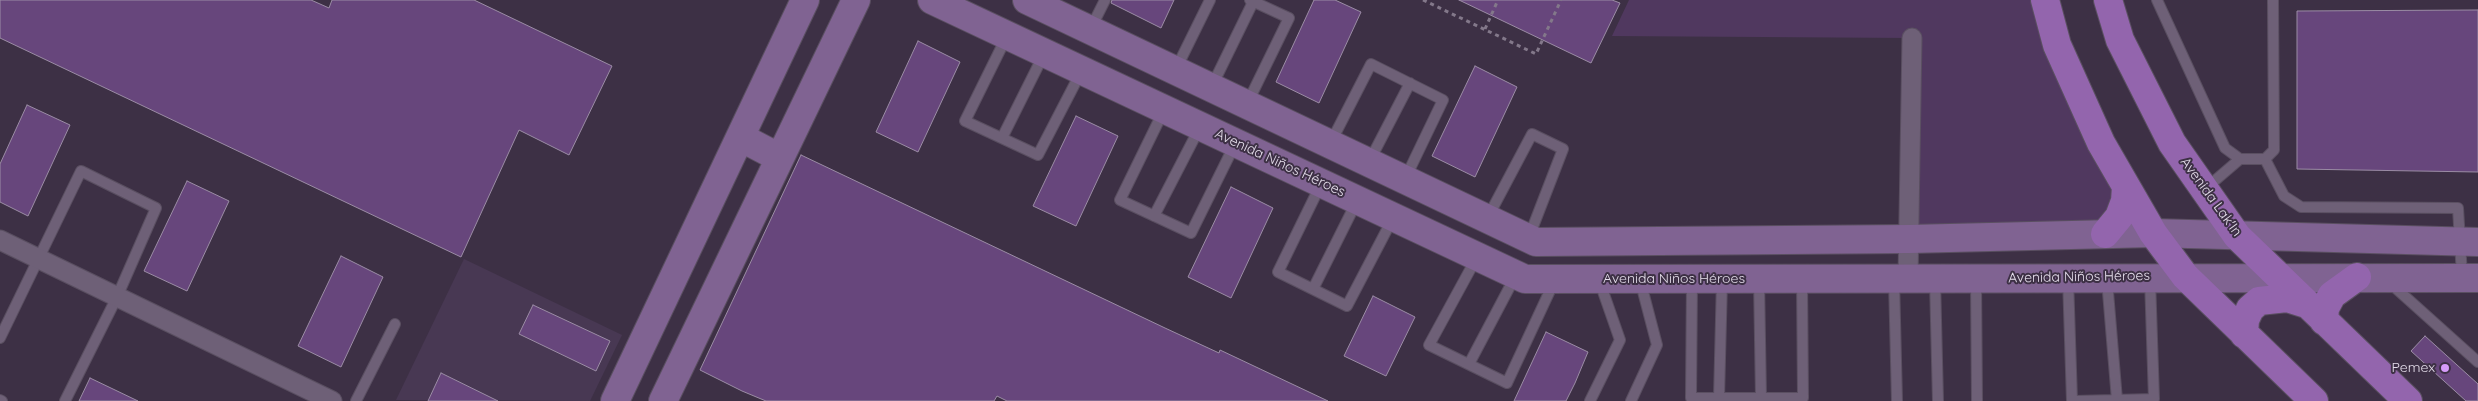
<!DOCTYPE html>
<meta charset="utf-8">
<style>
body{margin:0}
canvas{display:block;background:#3d3045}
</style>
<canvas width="2478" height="401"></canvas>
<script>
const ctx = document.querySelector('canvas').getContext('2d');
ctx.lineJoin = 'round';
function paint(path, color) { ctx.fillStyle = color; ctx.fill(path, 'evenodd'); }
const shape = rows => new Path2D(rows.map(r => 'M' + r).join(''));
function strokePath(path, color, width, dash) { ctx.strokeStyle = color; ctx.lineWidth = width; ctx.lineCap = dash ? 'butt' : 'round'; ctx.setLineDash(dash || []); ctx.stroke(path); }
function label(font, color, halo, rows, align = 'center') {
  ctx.font = font + ' Quicksand,sans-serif'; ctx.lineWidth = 4; ctx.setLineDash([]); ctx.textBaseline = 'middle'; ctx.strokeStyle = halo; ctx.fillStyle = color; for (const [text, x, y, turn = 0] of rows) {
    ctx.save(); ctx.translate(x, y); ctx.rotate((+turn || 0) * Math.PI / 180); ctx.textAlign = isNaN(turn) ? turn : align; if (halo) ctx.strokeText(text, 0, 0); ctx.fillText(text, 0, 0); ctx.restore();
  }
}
const built = shape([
 [464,259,622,335,590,401,396,400]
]);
const green = shape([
 [1629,0,2045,0,2126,187,2114,224,1909,239,1912,38,1612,36]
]);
const building = shape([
 [0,0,311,0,329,8,332,0,474,0,612,66,569,155,519,130,461,257,0,38,0,0],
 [1112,0,1174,0,1161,28,1111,3,1112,0],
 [1314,0,1335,0,1361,12,1319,103,1276,82,1314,0],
 [1459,0,1612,0,1620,3,1591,63,1459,0],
 [2478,10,2478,172,2297,169,2297,11,2478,10],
 [918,41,960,62,918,152,876,132,918,41],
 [1475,66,1517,87,1475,177,1432,156,1475,66],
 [27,105,70,125,28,216,0,202,0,164,27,105],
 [1076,116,1118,136,1076,226,1033,206,1076,116],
 [801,155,1165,328,1219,353,1220,350,1328,401,1007,401,997,396,994,401,766,401,742,391,700,370,801,155],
 [187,181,229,201,187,291,144,271,187,181],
 [1231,187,1273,208,1231,298,1188,277,1231,187],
 [341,256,383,277,341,367,298,346,341,256],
 [1373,296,1415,317,1386,376,1344,356,1373,296],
 [533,305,610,341,596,371,519,334,533,305],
 [1546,332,1588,352,1575,383,1566,401,1514,401,1546,332],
 [2425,336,2478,384,2478,401,2466,401,2411,351,2425,336],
 [441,373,498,401,428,401,441,373],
 [90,378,138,401,79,401,90,378]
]);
const path = shape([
 [1423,0,1536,54,1561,0],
 [1485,29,1498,0]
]);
const lane = shape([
 [2157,0,2225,148,2240,159,2265,159,2274,150,2273,0],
 [1091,28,1105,0],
 [1007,36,965,121,1038,155,1081,72],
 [1176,69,1210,0],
 [1212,86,1253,2],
 [1247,104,1289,18,1250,0],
 [1164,110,1120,200,1191,233,1235,144],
 [1002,138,1044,54],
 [1331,142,1371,64,1443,100,1405,179],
 [2265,159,2284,196,2301,207,2458,208,2462,276],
 [1369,162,1410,83],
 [1321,184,1278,272,1347,306,1393,218],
 [2205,189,2240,159],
 [1154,216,1200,127],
 [1488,217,1532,134,1563,149,1529,237],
 [1477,257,1429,345,1507,383,1554,282],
 [2068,278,2072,401],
 [1692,280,1691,398,1803,398,1802,279],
 [1759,280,1761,398],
 [1894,280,1897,401],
 [1935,280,1938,401],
 [1976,280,1977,401],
 [2107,280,2117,400],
 [2390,283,2478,362],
 [1313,289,1357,201],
 [0,338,81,171,156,208,117,297,65,401],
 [1469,364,1516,275],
 [1719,398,1722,280],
 [0,400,2,401],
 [356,401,395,324],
 [1590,401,1620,340,1599,280],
 [1631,401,1657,345,1640,280],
 [2075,401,2154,399,2150,279]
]);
const street = shape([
 [0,240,332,401],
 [1908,279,1912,38]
]);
const secondary = shape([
 [932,0,1525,279,2478,278],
 [1027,0,1536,242,1909,239,2153,233,2478,242],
 [740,137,780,158],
 [615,401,805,0],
 [663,401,856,0]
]);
const primary = shape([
 [2045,0,2057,45,2101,143,2153,233,2185,276,2314,401],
 [2108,0,2120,40,2172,143,2237,236,2408,401],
 [2105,234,2119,217,2125,201,2126,187],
 [2324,321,2325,308,2332,295,2357,277],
 [2244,334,2245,320,2250,309,2259,301,2287,298,2306,304]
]);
const markers = [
 [2445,368,5,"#d69bfa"]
];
const streetNames = [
 ["Avenida Niños Héroes",1280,163,25],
 ["Avenida Lak'In",2211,197,54],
 ["Avenida Niños Héroes",2079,277,-1],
 ["Avenida Niños Héroes",1674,279]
];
const poiNames = [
 ["Pemex",2435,368]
];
paint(built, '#483853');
paint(green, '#50385f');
paint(building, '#67467c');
strokePath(building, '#9b8ca5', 1);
strokePath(lane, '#5a4f61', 12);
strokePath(street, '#5a4f61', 21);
strokePath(secondary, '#5a4f61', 30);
strokePath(primary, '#5a4f61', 30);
strokePath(path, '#83788a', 3, [4, 4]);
strokePath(lane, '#6e6077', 10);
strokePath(street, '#6e6077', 19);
strokePath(secondary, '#806392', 28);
strokePath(primary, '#9365ad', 28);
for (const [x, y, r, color] of markers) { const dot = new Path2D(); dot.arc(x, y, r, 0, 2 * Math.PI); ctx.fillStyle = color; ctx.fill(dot); strokePath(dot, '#3d3045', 2); }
label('14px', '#e5deeb', '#3d3045', streetNames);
label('14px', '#e5deeb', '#3d3045', poiNames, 'right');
</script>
